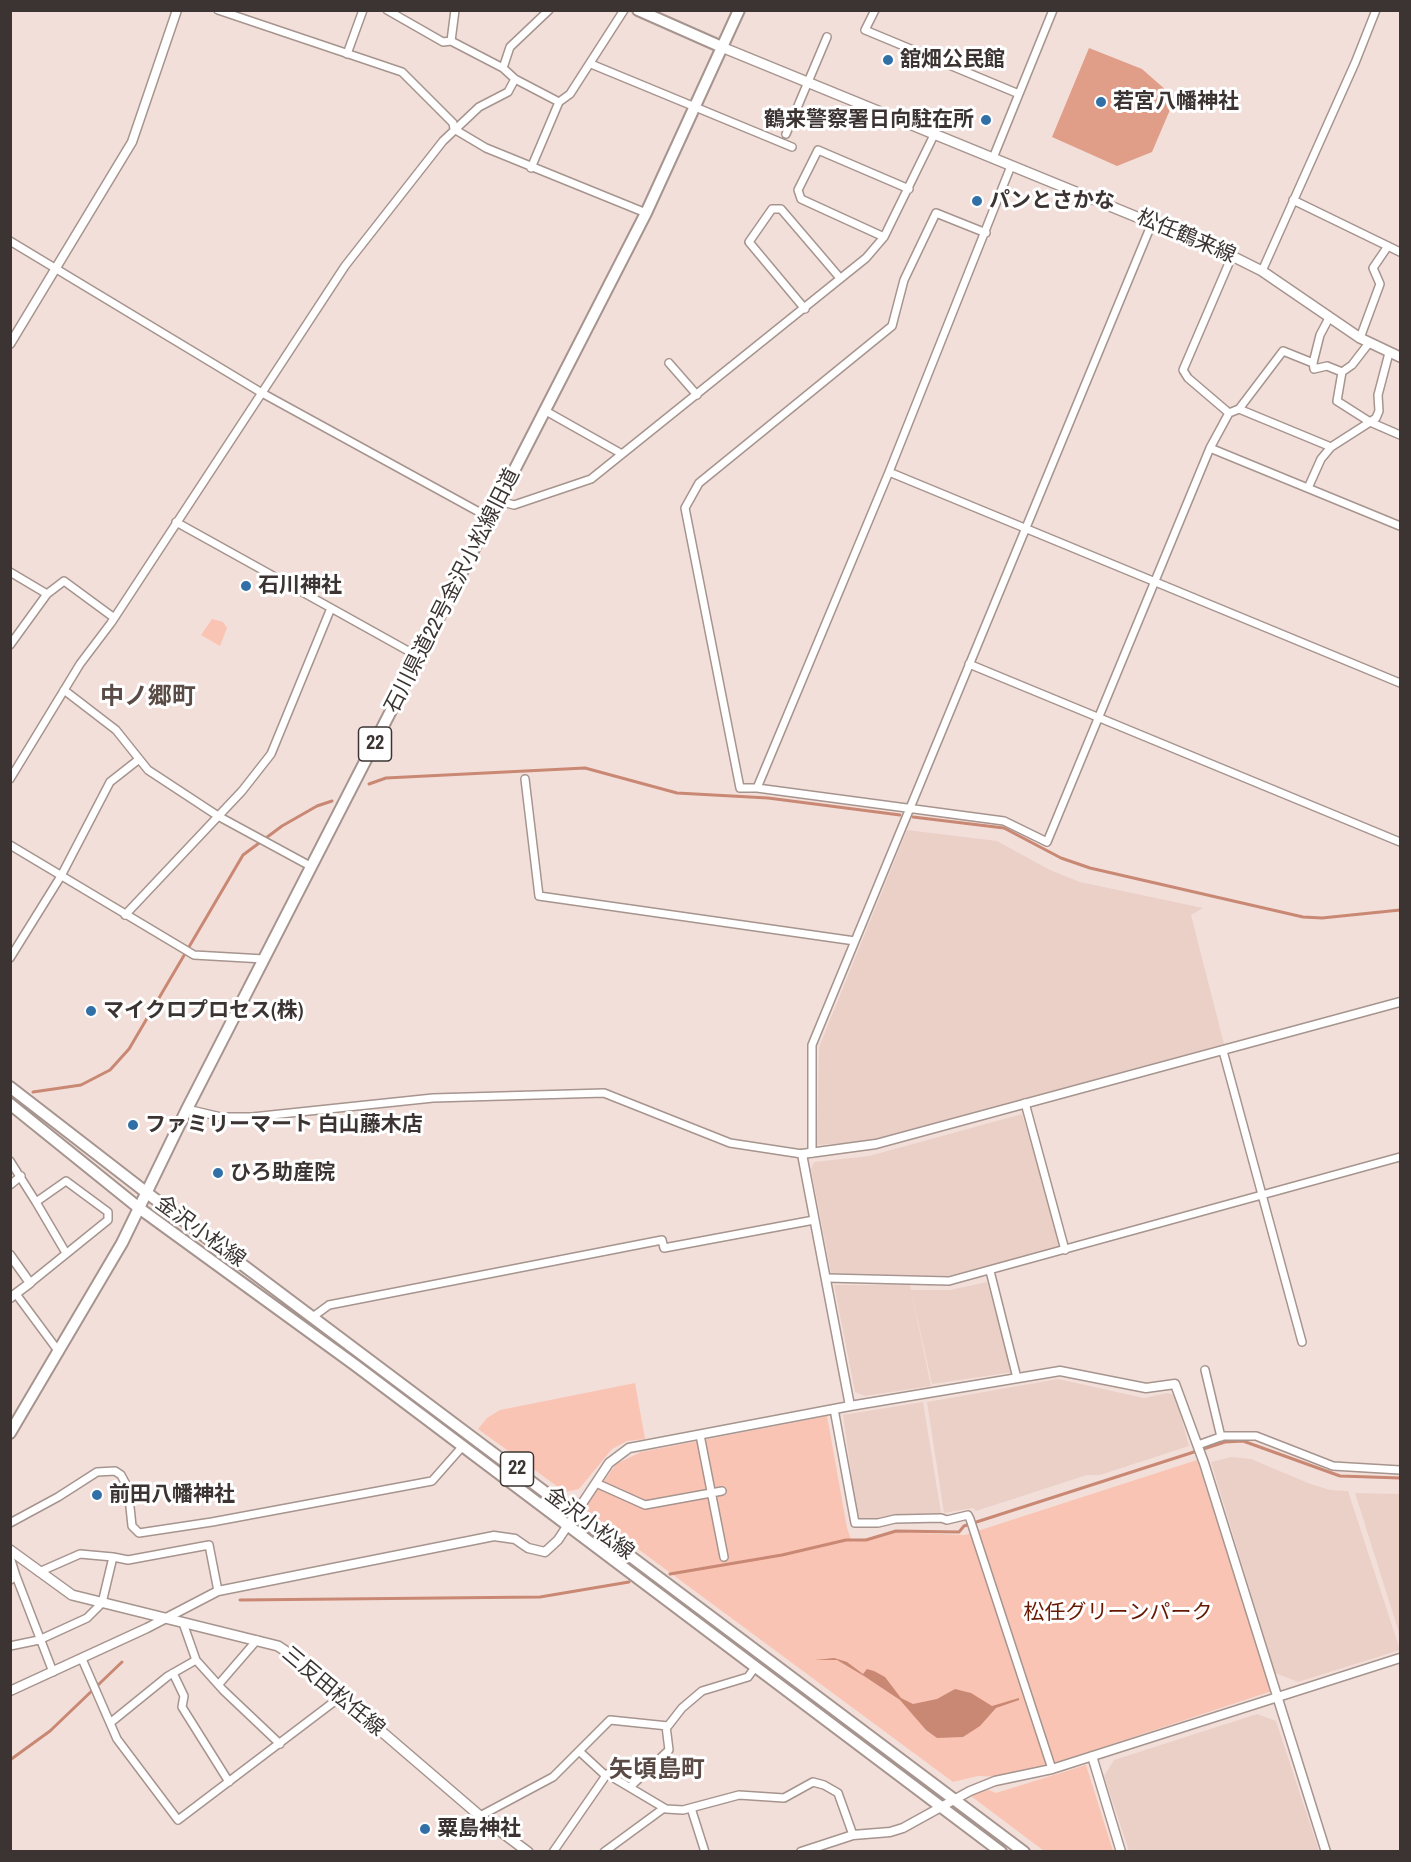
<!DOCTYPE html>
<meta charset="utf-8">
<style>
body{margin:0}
#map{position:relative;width:1411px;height:1862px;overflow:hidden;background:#f3dfd9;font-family:"Archivo Narrow",sans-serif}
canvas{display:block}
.frame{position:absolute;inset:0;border:12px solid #3b3432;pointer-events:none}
</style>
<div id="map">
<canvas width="1411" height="1862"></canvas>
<div class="frame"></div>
</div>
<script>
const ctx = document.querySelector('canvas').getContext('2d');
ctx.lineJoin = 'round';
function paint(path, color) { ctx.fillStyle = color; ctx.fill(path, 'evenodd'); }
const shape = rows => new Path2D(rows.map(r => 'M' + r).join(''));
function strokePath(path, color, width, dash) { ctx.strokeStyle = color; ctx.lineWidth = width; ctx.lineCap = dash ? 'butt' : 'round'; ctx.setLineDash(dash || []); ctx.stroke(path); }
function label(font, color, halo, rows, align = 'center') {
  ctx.font = font + ' "Archivo Narrow","Noto Sans JP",sans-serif'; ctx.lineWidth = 6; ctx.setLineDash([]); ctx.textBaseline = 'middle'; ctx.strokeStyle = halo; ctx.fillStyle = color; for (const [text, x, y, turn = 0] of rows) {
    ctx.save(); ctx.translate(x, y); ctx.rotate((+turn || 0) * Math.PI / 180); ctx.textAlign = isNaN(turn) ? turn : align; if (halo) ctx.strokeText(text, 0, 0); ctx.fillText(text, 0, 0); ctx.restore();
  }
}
const built = shape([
 [907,830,997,841,1050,870,1080,882,1203,908,1191,915,1224,1044,864,1142,817,1145,819,1047],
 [1022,1114,1061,1244,1058,1248,947,1276,831,1273,811,1169,814,1162,869,1156],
 [987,1282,1013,1372,932,1384,911,1290,931,1386,865,1396,855,1392,834,1285,910,1285,911,1290,950,1290],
 [1058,1379,1144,1398,1167,1393,1175,1395,1189,1446,1100,1475,1087,1475,976,1511,973,1508,944,1513,927,1402],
 [923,1402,941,1513,902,1514,863,1521,857,1516,843,1415],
 [1231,1457,1251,1459,1308,1483,1330,1490,1348,1491,1400,1650,1298,1682,1275,1673,1211,1462],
 [1355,1493,1400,1494,1400,1636],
 [1257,1714,1276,1721,1319,1851,1129,1851,1104,1776,1114,1760]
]);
const green = shape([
 [212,619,223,622,227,628,220,646,201,635],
 [635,1383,645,1439,627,1441,612,1449,579,1489,565,1492,478,1429,487,1418,500,1410],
 [827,1416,847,1528,852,1542,891,1532,965,1535,1197,1460,1272,1691,1064,1760,1002,1777,978,1776,953,1782,584,1509,616,1464,641,1452],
 [1086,1765,1113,1851,1044,1851,967,1793,989,1790,996,1793]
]);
const forest = shape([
 [1089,48,1142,69,1175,98,1152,152,1117,166,1052,137]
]);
const water = shape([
 [834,1658,847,1662,863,1674,867,1669,874,1671,885,1677,901,1698,913,1704,937,1699,955,1689,971,1693,992,1706,1019,1698,1019,1700,996,1708,980,1726,963,1737,937,1738,926,1730,900,1700,864,1676,837,1660,815,1660]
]);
const stream = shape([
 [369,784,386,778,585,768,677,793,768,798,900,815],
 [913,817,1004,828,1061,858,1090,868,1303,917,1322,918,1400,910],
 [33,1092,81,1085,110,1070,129,1049,243,855,282,826,317,806,332,801],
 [670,1574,782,1555,846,1540,866,1540,896,1531,959,1532,964,1526,1225,1442,1243,1441,1340,1476,1400,1478],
 [240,1600,540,1597,629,1582],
 [10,1760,50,1731,122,1662]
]);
const minor = shape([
 [218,10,402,72,453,123,454,129,486,148,646,213],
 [387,10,443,42,451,41,503,68],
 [549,10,510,47,503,68,515,79,559,102,570,94,624,10],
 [875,10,865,30,1019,94],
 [451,41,455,10],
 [347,54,363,10],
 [591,64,792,147],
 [786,134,827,37],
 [993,158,1053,10],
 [1011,166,889,472,757,788,1004,821,1047,842,1210,448,1229,413,1239,409,1331,447,1370,422,1400,435],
 [531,168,559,102],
 [1293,200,1400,252],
 [884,237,801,199,798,190,818,150,909,189],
 [10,241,262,393,490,518],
 [1262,271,1355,63,1376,10],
 [805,309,749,242,772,209,781,209,840,278],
 [1360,338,1380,284,1373,268,1388,246],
 [669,363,697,395],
 [1313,363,1320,335,1329,318],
 [1342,372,1337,401,1370,422,1376,418,1379,411,1378,395,1389,353],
 [1239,409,1283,351,1313,363,1314,369,1327,366,1342,372,1352,365,1369,343],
 [544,410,622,454],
 [1229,413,1188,378,1183,370,1232,256],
 [1210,448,1400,526],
 [889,472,1400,683],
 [1308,488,1321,459,1331,447],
 [499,501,514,505,591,479,866,258,884,237,934,135],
 [176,522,331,608],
 [10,572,47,594],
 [10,645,47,594,64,581,113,617],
 [969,664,1400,842],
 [64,690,116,730,148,770,218,816,312,867],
 [10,779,80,664,111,623,345,266,443,141,479,107,508,92,515,79],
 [525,779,539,896,855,941],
 [757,788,740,788,685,508,699,483,892,326,904,280,936,213,986,233],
 [10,845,194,955,264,959],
 [125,915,242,791,271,754,331,608,419,657],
 [10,958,61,876,110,782,138,760],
 [1223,1051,1302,1342],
 [1025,1103,1065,1250],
 [187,1109,221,1117,252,1117,433,1098,604,1093,730,1143,802,1154],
 [812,1153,812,1045,1152,223],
 [10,1161,36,1202],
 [10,1185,21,1176],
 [990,1271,1017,1378],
 [827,1278,949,1281,1400,1157],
 [30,1283,108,1220,108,1212,66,1181,36,1202,66,1253],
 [16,1294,59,1352],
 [314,1316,329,1305,662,1240,664,1248,814,1220],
 [1205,1370,1221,1437],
 [834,1409,855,1523,878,1523,895,1519,941,1518,947,1520,968,1515,970,1519,1052,1769],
 [700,1435,724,1557],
 [1198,1445,1223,1436,1256,1436,1333,1466,1400,1470],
 [596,1483,645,1505,722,1491],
 [10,1523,58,1497,97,1472,115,1471,121,1475,128,1488,132,1526,139,1533,212,1522,432,1481,462,1447],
 [10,1557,16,1576,10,1580],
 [113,1557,128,1560,209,1545,218,1591],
 [16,1576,53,1672],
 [10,1646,39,1640,87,1618,102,1603,113,1557,80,1554,39,1572],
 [82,1659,117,1739,178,1820,339,1698],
 [196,1660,223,1690,280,1744],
 [173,1673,184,1696,182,1707,229,1782],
 [219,1684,257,1640],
 [110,1723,168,1676,196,1660,183,1623],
 [579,1751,606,1776],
 [630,1787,669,1750,666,1726],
 [691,1808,705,1852],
 [480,1816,553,1777,610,1720,668,1726,682,1708,702,1691,748,1677,756,1666],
 [553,1852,607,1774,666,1809,683,1810,739,1795,784,1798,813,1782,824,1785,838,1793,853,1835],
 [604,1852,664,1808]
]);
const tertiary = shape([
 [10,344,132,142,177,10],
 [10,1255,30,1283,10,1298],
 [850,1406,1060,1371,1146,1388,1175,1384,1204,1463,1326,1852],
 [10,1691,147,1628,218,1591,494,1536,515,1539,528,1548,545,1552,558,1540,609,1463,629,1448,850,1406,802,1154,876,1144,1400,1002],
 [1092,1756,1121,1852],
 [801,1852,853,1835,890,1832,903,1828,970,1791,995,1781,1052,1769,1400,1658]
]);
const secondary = shape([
 [724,48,1232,256,1262,271,1360,338,1400,357],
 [10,1550,72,1595,278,1646,296,1658,480,1816,528,1852]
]);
const primary = shape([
 [638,10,724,48],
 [10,1087,147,1193,1024,1852],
 [10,1104,139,1208,355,1365,1001,1852],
 [10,1433,122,1243,187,1109,646,213,739,10]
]);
const markers = [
 [888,60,6,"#3070a6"],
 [1101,102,6,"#3070a6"],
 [986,120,6,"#3070a6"],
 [977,201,6,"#3070a6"],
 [246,586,6,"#3070a6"],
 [91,1011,6,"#3070a6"],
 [133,1125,6,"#3070a6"],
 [218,1173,6,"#3070a6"],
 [97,1495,6,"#3070a6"],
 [425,1829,6,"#3070a6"]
];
const shields = [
 [375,744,33],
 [517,1469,33]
];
const shieldNames = [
 ["22",375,744],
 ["22",517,1469]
];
const poiNames = [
 ["舘畑公民館",900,60],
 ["若宮八幡神社",1113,102],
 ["鶴来警察署日向駐在所",974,120,"right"],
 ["パンとさかな",989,201],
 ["石川神社",258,586],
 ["マイクロプロセス(株)",103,1011],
 ["ファミリーマート 白山藤木店",145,1125],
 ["ひろ助産院",230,1173],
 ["前田八幡神社",109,1495],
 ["粟島神社",437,1829]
];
const streetNames = [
 ["松任鶴来線",1186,237,23],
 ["石川県道22号金沢小松線旧道",453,591,-63],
 ["金沢小松線",200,1232,36],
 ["金沢小松線",589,1524,37],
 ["三反田松任線",333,1692,40]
];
const parkNames = [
 ["松任グリーンパーク",1118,1613]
];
const quarterNames = [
 ["中ノ郷町",148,698],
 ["矢頃島町",657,1771]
];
paint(built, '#ebd0c8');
paint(green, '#fac4b4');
paint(forest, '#e09d88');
paint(water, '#c98874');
strokePath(stream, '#c98874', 3);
strokePath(minor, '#a6948e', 10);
strokePath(tertiary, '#a6948e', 11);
strokePath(secondary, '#a6948e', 12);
strokePath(primary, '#a6948e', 14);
strokePath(minor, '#fff', 7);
strokePath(tertiary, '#fff', 8);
strokePath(secondary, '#fff', 9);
strokePath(primary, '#fff', 10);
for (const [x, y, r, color] of markers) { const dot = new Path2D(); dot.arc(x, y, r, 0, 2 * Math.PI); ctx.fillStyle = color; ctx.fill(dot); strokePath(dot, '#fff', 2); }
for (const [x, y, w] of shields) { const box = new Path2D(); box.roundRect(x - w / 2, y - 17, w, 34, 4.5); ctx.fillStyle = '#fff'; ctx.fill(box); strokePath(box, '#3b3432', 1.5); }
label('bold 20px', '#3b3432', null, shieldNames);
label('bold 21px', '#3b3432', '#fff', poiNames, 'left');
label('21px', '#3b3432', '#fff', streetNames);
label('21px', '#661800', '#fff', parkNames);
label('bold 24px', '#5b4b46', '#fff', quarterNames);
</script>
